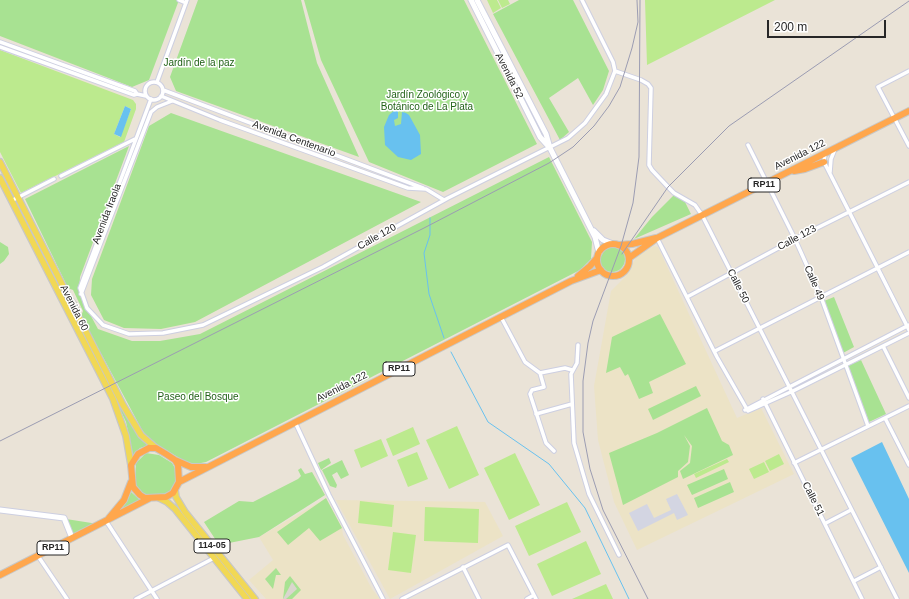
<!DOCTYPE html>
<meta charset="utf-8">
<style>
body{margin:0}
#map{position:relative;width:909px;height:599px;overflow:hidden;background:#eae3d7;font-family:Arial,sans-serif}
canvas{display:block}
.scale{position:absolute;left:767px;top:20px;width:119px;height:18px;box-sizing:border-box;border:2px solid #272727;border-top:0;padding-left:5px;font-size:12px;line-height:14px;white-space:nowrap;color:#272727;-webkit-text-stroke:3px #fff;paint-order:stroke}
</style>
<div id="map">
<canvas width="909" height="599"></canvas>
<div class="scale">200 m</div>
</div>
<script>
const ctx = document.querySelector('canvas').getContext('2d');
ctx.lineJoin = 'round';
function paint(path, color) { ctx.fillStyle = color; ctx.fill(path, 'evenodd'); }
const shape = rows => new Path2D(rows.map(r => 'M' + r).join(''));
function strokePath(path, color, width, dash) { ctx.strokeStyle = color; ctx.lineWidth = width; ctx.lineCap = dash ? 'butt' : 'round'; ctx.setLineDash(dash || []); ctx.stroke(path); }
function label(font, color, halo, rows, align = 'center') {
  ctx.font = font + ' Arial,sans-serif'; ctx.lineWidth = 3; ctx.setLineDash([]); ctx.textBaseline = 'middle'; ctx.strokeStyle = halo; ctx.fillStyle = color; for (const [text, x, y, turn = 0] of rows) {
    ctx.save(); ctx.translate(x, y); ctx.rotate((+turn || 0) * Math.PI / 180); ctx.textAlign = isNaN(turn) ? turn : align; if (halo) ctx.strokeText(text, 0, 0); ctx.fillText(text, 0, 0); ctx.restore();
  }
}
const education = shape([
 [654,246,658,247,737,418,761,408,794,474,637,550,614,502,598,440,594,386,611,291,626,276,637,256],
 [326,498,342,528,343,535,372,589,380,599,266,599,249,580,273,560,259,537],
 [336,500,485,502,503,536,390,599]
]);
const airport = shape([
 [677,494,688,515,677,520,674,513,638,531,629,513,647,504,654,518,671,510,666,499]
]);
const green = shape([
 [0,0,179,0,149,80,132,87,0,36],
 [198,0,301,0,317,63,359,157,176,91,170,77],
 [304,0,464,0,537,144,443,192,369,162,321,60],
 [519,0,573,0,609,71,603,90,593,105,578,78,549,98,569,132,560,140,493,14],
 [171,113,421,202,195,322,161,329,124,328,104,320,91,295,92,279,149,126],
 [129,146,80,277,79,294,98,329,132,341,160,341,200,334,549,157,592,242,591,259,580,270,206,462,191,465,151,441,142,430,81,316,83,311,73,290,68,288,25,199],
 [675,194,685,202,691,214,634,239,652,217],
 [0,242,8,247,9,254,4,261,0,264],
 '599 259a13 13 0 1 1 26 0a13 13 0 1 1-26 0Z',
 [834,297,854,347,843,353,824,301],
 [660,314,686,364,649,382,653,393,639,399,628,374,625,376,620,367,606,373,612,337],
 [861,360,886,414,869,422,848,366],
 [696,386,701,396,653,420,648,409],
 [113,389,138,434,148,446,140,448,133,455,126,422,111,390],
 [707,408,722,441,729,445,733,455,683,479,680,471,690,463,692,446,684,435,690,446,688,462,678,471,678,477,623,505,609,453,657,433],
 [146,453,159,455,172,463,176,470,175,484,172,491,165,495,150,496,143,494,137,488,135,481,136,463],
 [329,458,331,463,321,470,318,463],
 [342,460,349,475,341,479,337,472,332,475,337,485,336,488,330,486,322,470],
 [301,468,305,474,312,472,325,495,259,537,219,545,204,522,239,501,253,502,298,479,301,476,298,470],
 [724,469,728,479,692,495,687,485],
 [730,482,734,492,698,508,694,498],
 [131,492,140,500,116,512,125,502],
 [326,498,342,528,320,541,309,528,288,545,277,532],
 [66,519,98,524,73,536],
 [276,568,281,575,276,575,273,589,265,579],
 [290,576,301,590,292,599,283,599,285,582]
]);
const pitch = shape([
 [487,0,497,0,501,8,493,13],
 [498,0,508,0,510,4,502,8],
 [645,0,775,0,647,65],
 [0,50,133,100,136,104,136,109,124,142,21,193,0,152],
 [125,106,131,109,120,137,114,134],
 [457,426,479,475,449,489,426,440],
 [413,427,420,444,393,456,386,439],
 [381,439,388,456,361,468,354,450],
 [417,452,428,479,408,487,397,460],
 [515,453,540,505,509,520,484,468],
 [779,454,784,464,770,471,765,461],
 [727,459,729,462,696,478,694,474],
 [764,462,769,472,754,479,749,469],
 [360,501,394,505,392,527,358,523],
 [567,502,581,532,529,556,515,526],
 [425,507,479,509,478,543,424,541],
 [393,532,416,535,411,573,388,570],
 [586,541,601,574,552,596,537,564],
 [606,584,613,599,572,599]
]);
const plaza = shape([
 [292,582,297,589,286,599,283,599]
]);
const water = shape([
 [125,106,131,109,121,137,114,134],
 [395,110,398,111,398,118,394,120,395,126,401,124,402,112,406,113,409,115,420,135,421,154,411,160,398,157,385,145,384,127,389,115],
 [882,442,909,499,909,573,851,458]
]);
const stream = shape([
 [430,218,430,235,424,253,429,294,444,338],
 [451,352,488,422,549,464,585,508,629,599]
]);
const street = shape([
 [179,0,186,3],
 [0,42,135,91,137,94],
 [0,47,134,95,137,94,146,96],
 [615,71,641,80,648,84,651,88,649,165,652,170,668,187,674,193,695,205,702,215,897,599],
 [909,71,878,87,909,146],
 [157,82,187,0],
 '145 91a9 9 0 1 1 18 0a9 9 0 1 1-18 0Z',
 [163,90,423,188],
 [161,96,220,120,408,188,426,189,444,200],
 [151,99,80,288,87,308,103,325,129,334,163,333,203,325,323,267,448,198,568,138,585,123,606,94,615,71,613,62,582,0],
 [748,145,795,239,821,297,868,426],
 [825,153,824,162,909,330],
 [830,172,831,159,835,149],
 [61,176,135,139],
 [11,201,54,179],
 [657,238,717,357,748,411,793,391,909,333],
 [81,294,151,112,157,107,172,101],
 [687,297,795,239,909,182],
 [501,317,525,362,540,373,544,387,532,390,530,394,546,443,554,451],
 [578,345,577,363,571,374,574,443,589,494,619,555],
 [883,346,909,398],
 [715,351,909,252],
 [540,373,565,368,572,370],
 [763,399,862,599],
 [745,410,909,325],
 [536,414,572,404],
 [885,418,909,465],
 [295,422,329,495,383,599],
 [794,463,909,406],
 [106,521,157,599],
 [826,523,851,510],
 [38,556,67,599],
 [463,567,479,599],
 [854,581,881,567],
 [136,599,214,558],
 [402,599,508,545,536,599],
 [527,599,534,595]
]);
const secondary = shape([
 [471,0,540,137,550,148],
 [477,0,546,134,550,148,595,237,599,253],
 [594,231,603,240,613,244],
 [0,510,64,518,72,538]
]);
const primary = shape([
 [0,162,69,298,74,305,76,312,123,405,141,435,156,448],
 [0,178,113,399,126,436,131,465],
 [175,490,176,497,185,512,255,599],
 [159,498,167,502,175,509,247,599]
]);
const highway = shape([
 [794,171,805,169,824,162],
 '597 260a16 16 0 1 1 32 0a16 16 0 1 1-32 0Z',
 [618,245,632,244,656,238],
 [629,258,657,238,909,111],
 [578,276,590,266,597,258],
 [149,448,156,448,166,454,175,460,178,465,179,482,173,493,166,497,145,498,140,495,133,487,131,465,138,454,149,448],
 [175,460,191,467,206,467],
 [179,482,571,281,601,270],
 [109,518,124,500,131,482],
 [0,575,150,498]
]);
const tram = shape([
 [0,441,424,228,549,163,573,147,594,126,609,106,620,87,632,48,638,22,637,0]
]);
const rail = shape([
 [640,0,639,157,633,203,621,246,593,321,588,343,583,381,583,432,590,469,603,510,648,599],
 [622,254,668,187,729,126,909,1]
]);
const shields = [
 [764,185,32],
 [399,369,32],
 [212,546,36],
 [53,548,32]
];
const shieldNames = [
 ["RP11",764,185],
 ["RP11",399,369],
 ["114-05",212,546],
 ["RP11",53,548]
];
const parkNames = [
 ["Jardín de la paz",199,63],
 ["Jardín Zoológico y",427,95],
 ["Botánico de La Plata",427,107],
 ["Paseo del Bosque",198,397]
];
const streetNames = [
 ["Avenida 52",509,76,63],
 ["Avenida Centenario",294,139,20],
 ["Avenida 122",800,155,-27],
 ["Avenida Iraola",107,214,-69],
 ["Calle 120",377,237,-29],
 ["Calle 123",797,238,-28],
 ["Calle 49",814,283,67],
 ["Calle 50",738,286,63],
 ["Avenida 60",74,308,63],
 ["Avenida 122",342,387,-27],
 ["Calle 51",813,499,63]
];
paint(education, '#ece3c6');
paint(airport, '#d3d5e2');
paint(green, '#a8e292');
paint(pitch, '#bcea8e');
paint(plaza, '#dad6ce');
paint(water, '#68c1ef');
strokePath(stream, '#68c1ef', 1);
strokePath(street, '#cdcfe1', 5.5);
strokePath(secondary, '#cdcfe1', 7);
strokePath(primary, '#c7c7c7', 8);
strokePath(highway, '#c7c7c7', 8);
strokePath(street, '#fff', 3.5);
strokePath(secondary, '#fff', 5);
strokePath(primary, '#f1d855', 5.5);
strokePath(highway, '#ffa74d', 6);
strokePath(tram, '#9b9cb2', 1);
strokePath(rail, '#9b9cb2', 1);
for (const [x, y, w] of shields) { const box = new Path2D(); box.roundRect(x - w / 2, y - 7, w, 14, 3); ctx.fillStyle = '#fff'; ctx.fill(box); strokePath(box, '#272727', 1); }
label('bold 9px', '#272727', null, shieldNames);
label('10px', '#226218', '#fff', parkNames);
label('10px', '#272727', '#fff', streetNames);
</script>
